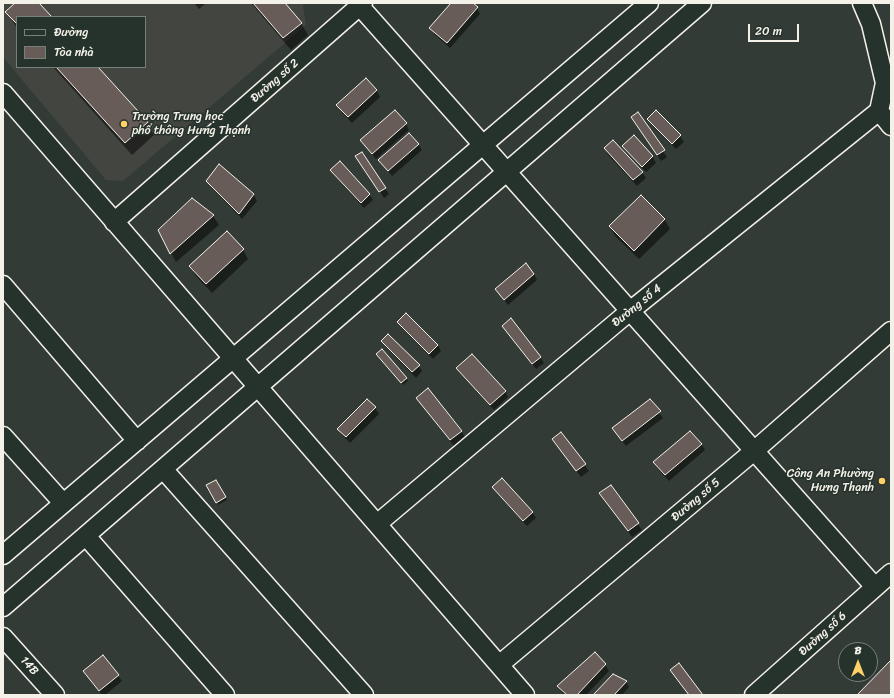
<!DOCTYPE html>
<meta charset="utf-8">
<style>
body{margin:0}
#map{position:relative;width:894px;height:698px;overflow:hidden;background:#333b36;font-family:Sriracha,sans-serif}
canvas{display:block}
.frame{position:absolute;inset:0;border:4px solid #f4f1e8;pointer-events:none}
.legend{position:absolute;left:16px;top:16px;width:130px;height:52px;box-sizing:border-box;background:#26332d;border:1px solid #787f78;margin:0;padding:5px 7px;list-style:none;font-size:12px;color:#f4f1e8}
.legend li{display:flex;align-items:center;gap:8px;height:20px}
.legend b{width:20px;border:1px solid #787f78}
.north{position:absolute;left:838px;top:642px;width:40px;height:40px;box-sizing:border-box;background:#26332d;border:1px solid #787f78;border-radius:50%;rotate:0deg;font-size:11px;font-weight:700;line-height:16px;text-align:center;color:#f4f1e8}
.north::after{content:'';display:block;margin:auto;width:14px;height:18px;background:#ffd166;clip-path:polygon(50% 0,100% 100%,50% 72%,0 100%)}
.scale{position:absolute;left:748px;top:24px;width:51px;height:18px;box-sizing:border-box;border:2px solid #f4f1e8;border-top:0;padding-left:5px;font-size:12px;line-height:14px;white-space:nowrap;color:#f4f1e8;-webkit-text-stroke:3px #26332d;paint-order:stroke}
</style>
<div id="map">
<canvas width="894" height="698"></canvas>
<div class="frame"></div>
<ul class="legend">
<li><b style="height:5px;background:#26332d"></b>Đường</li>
<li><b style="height:11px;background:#685c58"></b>Tòa nhà</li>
</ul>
<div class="north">B</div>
<div class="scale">20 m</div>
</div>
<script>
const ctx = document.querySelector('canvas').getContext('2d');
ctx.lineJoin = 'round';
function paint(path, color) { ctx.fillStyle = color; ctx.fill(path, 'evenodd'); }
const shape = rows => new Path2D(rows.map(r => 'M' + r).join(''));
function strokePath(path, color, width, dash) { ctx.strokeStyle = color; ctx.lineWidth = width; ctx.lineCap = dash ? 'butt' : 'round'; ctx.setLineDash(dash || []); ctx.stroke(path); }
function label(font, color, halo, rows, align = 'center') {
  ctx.font = font + ' Sriracha,sans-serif'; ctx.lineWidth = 3; ctx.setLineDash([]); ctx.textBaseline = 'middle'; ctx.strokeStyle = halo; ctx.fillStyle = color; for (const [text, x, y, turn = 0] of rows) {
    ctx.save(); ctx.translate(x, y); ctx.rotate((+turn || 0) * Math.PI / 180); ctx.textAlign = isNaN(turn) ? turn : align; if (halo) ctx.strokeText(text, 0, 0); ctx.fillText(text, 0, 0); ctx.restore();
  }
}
const built = shape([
 [3,3,302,3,303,5,306,25,123,181,106,180,3,57],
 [17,17,145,17,145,67,17,67]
]);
const shadow = shape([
 [17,3,38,3,51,17,17,17,17,28,7,12],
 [194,3,206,3,199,9],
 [251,3,284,3,301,23,308,35,291,50],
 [453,3,471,3,477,8,480,14,450,48,434,34,431,28],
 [53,67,96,67,147,123,154,135,132,155],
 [365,79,377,91,380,97,352,123,341,111,337,105],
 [656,112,680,136,684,142,676,149,652,125,648,119],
 [638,114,667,157,661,161,632,118],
 [406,124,409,130,376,159,361,141],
 [634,137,653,157,656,163,646,172,627,152,624,146],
 [418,144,422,150,392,176,379,160],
 [605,149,642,172,646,178,637,186,608,155],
 [361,153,389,194,384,198,360,162],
 [219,166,254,195,257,201,242,219,211,187,207,181],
 [332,170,369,194,373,200,364,208,335,176],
 [641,196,665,220,670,229,639,259,615,236,610,227],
 [192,199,213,216,219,225,176,262,159,230],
 [227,232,243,250,248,259,212,293,195,275,190,266],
 [534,274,537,280,508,305,496,289],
 [398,322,438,345,441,351,433,359,402,328],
 [503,326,540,357,544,363,536,369],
 [382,341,419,366,422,371,416,378,386,347],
 [379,356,406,378,408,381,403,385],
 [457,368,505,391,508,397,494,410,461,374],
 [417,398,461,431,465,437,454,446],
 [367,400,375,408,379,414,350,443,342,435,338,429],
 [649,400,663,418,626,446,617,434],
 [690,432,702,445,705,450,669,481,658,469,654,463],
 [561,434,589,471,581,477,553,440],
 [216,481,227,500,218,505,207,486],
 [610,486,642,530,632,537,604,499],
 [493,487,532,512,536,518,527,526,497,493],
 [103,656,122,681,105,695,102,695,84,672],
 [605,665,609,671,586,695,564,695,558,687],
 [626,681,629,687,622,695,594,695]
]);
const building = shape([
 [15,3,39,3,52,17,17,17,17,24,5,12,15,3],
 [253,3,285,3,302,23,283,38,253,3],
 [451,3,473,3,478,7,447,43,429,28,451,3],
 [56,67,98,67,148,122,125,143,56,67],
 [366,78,377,90,348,117,336,105,366,78],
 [395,110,407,123,372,154,360,140,395,110],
 [656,110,681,135,672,144,647,119,656,110],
 [638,112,665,150,657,155,631,117,638,112],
 [409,133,419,144,388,171,378,160,409,133],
 [634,135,653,156,642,167,622,146,634,135],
 [613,140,643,172,633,180,604,148,613,140],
 [362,152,386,188,379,192,355,156,362,152],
 [340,161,370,194,361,203,330,170,340,161],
 [219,164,254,194,239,214,206,181,219,164],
 [641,195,665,219,634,251,609,226,641,195],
 [192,198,214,215,170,254,158,230,192,198],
 [227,231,244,249,206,284,189,266,227,231],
 [526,263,534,274,504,300,495,289,526,263],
 [406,313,438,345,429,354,397,322,406,313],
 [511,318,541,357,532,364,502,326,511,318],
 [388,334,420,365,412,372,381,341,388,334],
 [382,349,407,378,401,383,376,354,382,349],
 [472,354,506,391,490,405,456,368,472,354],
 [428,388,462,431,450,440,416,398,428,388],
 [367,399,376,407,346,437,337,429,367,399],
 [650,399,661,411,622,441,612,428,650,399],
 [690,431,702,444,665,475,653,462,690,431],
 [561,432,586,464,576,471,552,439,561,432],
 [502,478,533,512,523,521,492,487,502,478],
 [216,480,226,497,216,503,206,485,216,480],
 [611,485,639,523,628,531,599,493,611,485],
 [595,652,606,664,577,695,567,695,557,686,595,652],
 [103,655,119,675,99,691,83,671,103,655],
 [891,660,891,695,857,695,891,660],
 [679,663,703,695,689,695,670,670,679,663],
 [613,674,627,681,614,695,593,695,613,674]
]);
const minor = shape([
 [357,3,875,587],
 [3,93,525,695],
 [879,111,891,126],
 [114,222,363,3],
 [3,285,137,441],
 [3,436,63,503],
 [163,469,364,695],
 [377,524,630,311,879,111,885,83,871,24,862,3],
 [86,536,225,695],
 [3,555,649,3],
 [3,607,702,3],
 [3,637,55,695],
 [499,665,754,451,891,331],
 [754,695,891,573]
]);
const markers = [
 [124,124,4,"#ffd166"],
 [882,481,4,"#ffd166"]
];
const streetNames = [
 ["Đường số 2",275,81,-41],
 ["Đường số 4",637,306,-39],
 ["Đường số 5",696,500,-40],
 ["Đường số 6",823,634,-42],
 ["14B",29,666,48]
];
const poiNames = [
 ["Trường Trung học",132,117],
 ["phổ thông Hưng Thạnh",132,131],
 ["Công An Phường",874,474,"right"],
 ["Hưng Thạnh",874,488,"right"]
];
paint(built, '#434540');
paint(shadow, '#0007');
paint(building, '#685c58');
strokePath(building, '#f4f1e8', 1);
strokePath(minor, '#f4f1e8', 21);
strokePath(minor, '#26332d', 18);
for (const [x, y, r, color] of markers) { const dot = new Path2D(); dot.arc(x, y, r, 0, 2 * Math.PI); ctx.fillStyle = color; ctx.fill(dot); strokePath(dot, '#26332d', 1.5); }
label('12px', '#f4f1e8', '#26332d', streetNames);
label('12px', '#f4f1e8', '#26332d', poiNames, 'left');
</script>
